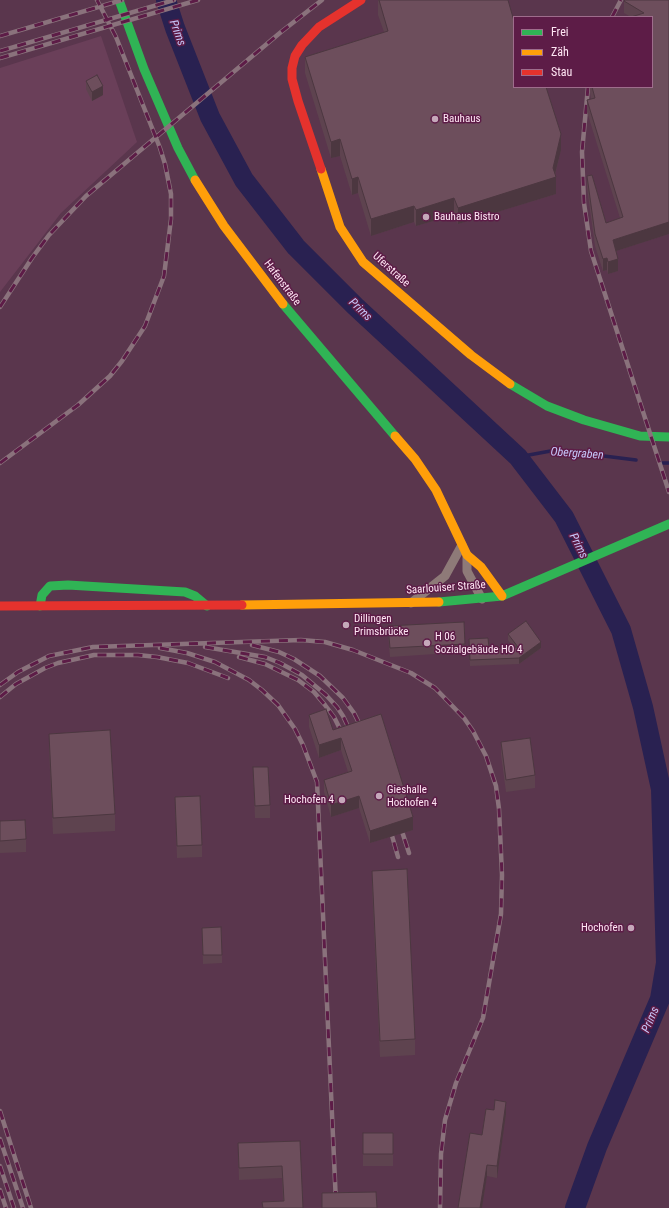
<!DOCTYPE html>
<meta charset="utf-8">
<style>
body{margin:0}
#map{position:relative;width:669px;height:1208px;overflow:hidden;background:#5a364d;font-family:"Roboto Condensed",sans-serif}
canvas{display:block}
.legend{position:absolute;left:513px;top:16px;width:140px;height:72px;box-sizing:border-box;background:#5d1c47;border:1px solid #9e6d8c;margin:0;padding:5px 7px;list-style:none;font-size:12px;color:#ffe6f4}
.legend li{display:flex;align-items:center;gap:8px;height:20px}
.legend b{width:20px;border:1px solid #9e6d8c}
</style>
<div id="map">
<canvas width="669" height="1208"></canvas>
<ul class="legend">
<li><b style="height:5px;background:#30b455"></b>Frei</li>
<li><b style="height:5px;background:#ff9f0a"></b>Zäh</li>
<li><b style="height:5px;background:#e5322d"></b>Stau</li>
</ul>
</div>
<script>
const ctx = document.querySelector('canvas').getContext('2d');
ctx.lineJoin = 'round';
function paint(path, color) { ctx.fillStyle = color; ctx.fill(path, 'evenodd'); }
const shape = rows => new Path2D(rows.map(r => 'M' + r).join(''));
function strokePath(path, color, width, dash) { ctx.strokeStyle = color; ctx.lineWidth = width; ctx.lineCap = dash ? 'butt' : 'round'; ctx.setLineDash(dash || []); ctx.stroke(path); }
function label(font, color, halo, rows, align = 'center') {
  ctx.font = font + ' "Roboto Condensed",sans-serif'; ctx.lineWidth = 3; ctx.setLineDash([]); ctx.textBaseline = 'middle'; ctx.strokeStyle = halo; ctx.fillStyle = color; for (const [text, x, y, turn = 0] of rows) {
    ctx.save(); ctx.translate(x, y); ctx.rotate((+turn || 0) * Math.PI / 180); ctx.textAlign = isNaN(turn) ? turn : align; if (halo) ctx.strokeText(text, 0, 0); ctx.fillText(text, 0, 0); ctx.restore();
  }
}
const green = shape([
 [101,36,137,142,61,213,0,292,0,68]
]);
const stream = shape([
 [518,457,556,450,636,460],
 [662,463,669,463]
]);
const river = shape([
 [166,0,175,28,210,117,244,180,296,247,355,306,518,457,564,517,621,630,643,707,661,789,666,963,660,999,597,1147,575,1208]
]);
const street = shape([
 [467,555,467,571,482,599],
 [411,603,445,576,462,545]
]);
const fast = shape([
 [119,0,144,69,178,148,195,180],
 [283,304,395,436],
 [510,384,547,406,584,420,640,436,669,437],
 [439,602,502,596,669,524],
 [40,606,42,595,50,586,68,585,185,592,195,596,207,606]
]);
const slow = shape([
 [321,169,340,227,363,262,471,355,510,384],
 [195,180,224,226,283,304],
 [395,436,415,459,436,490,467,555,481,567,502,596],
 [242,605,439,602]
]);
const jam = shape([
 [321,169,298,101,292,79,292,68,295,56,302,45,319,27,361,0],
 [0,606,242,605]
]);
const rail = shape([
 [612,17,621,0],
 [0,36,122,0],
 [0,51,174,0],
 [0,58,198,0],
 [588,87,582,152,584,203,591,251,669,492],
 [0,307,32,258,49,235,86,196,281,32,322,0],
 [0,463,78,405,110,376,122,361,145,326,164,276,171,219,171,194,165,164,160,148,116,37,97,0],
 [252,645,279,652,294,659,320,676,343,698,354,713,363,731],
 [205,647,265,657,280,663,302,675,326,695,337,707,343,716,352,735],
 [160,648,187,653,215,662,249,680,262,690,278,705,295,729,303,745,317,782,336,1203],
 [239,657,265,664,298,680,314,692,325,705,334,717,344,737],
 [0,685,18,672,49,656,93,647,301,640,325,642,353,650,411,673,435,688,464,718,473,731,486,756,496,786,499,809,502,875,501,914,483,1018,456,1083,445,1120,441,1154,440,1208],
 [0,697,16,684,45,668,58,663,94,655,138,655,157,657,188,663,228,678],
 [399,822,409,853],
 [389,825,398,857],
 [0,1111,31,1208],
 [0,1139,23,1208],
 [0,1166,14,1208],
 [0,1190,6,1208]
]);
const wall = shape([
 [378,0,508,0,514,87,561,150,555,175,556,194,458,224,454,215,416,226,414,222,371,236,358,193,352,195,340,156,331,158,305,73,305,57,384,32,378,15],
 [625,0,669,0,669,234,616,251,618,259,618,271,608,274,607,270,603,271,595,246,587,188,587,176,592,175,606,223,620,218,587,112,587,100,591,99,590,93,590,87,652,87,652,17,631,17,624,13,624,1],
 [86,81,103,95,92,101,86,89],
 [464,622,465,652,390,657,388,634,388,626],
 [508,634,541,648,519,664,470,666,469,646,489,648,513,647,508,640],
 [381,714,413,830,370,843,359,808,331,817,324,792,324,780,348,772,341,750,319,758,309,727,309,715,333,730],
 [49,734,115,814,115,831,53,834,49,750],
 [501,742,535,775,535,788,506,792,501,755],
 [253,767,270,805,270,818,255,818],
 [175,797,202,845,202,857,177,858],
 [0,821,26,839,26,852,0,853],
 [372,871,415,1039,415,1055,380,1057,372,887],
 [202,928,222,955,222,963,203,964],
 [506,1114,497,1178,487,1176,482,1208,458,1208,482,1135],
 [363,1133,393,1133,393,1166,363,1166],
 [300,1141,303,1208,283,1201,282,1178,239,1180,238,1143]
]);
const shadedWall = shape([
 [103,86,103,95,92,101,92,92],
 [561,134,561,150,554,178,556,177,556,194,458,224,458,208,553,168],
 [340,139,340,156,331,158,331,142],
 [358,177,358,193,352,195,352,179],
 [454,198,454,215,416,226,416,210],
 [414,206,414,222,371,236,371,219],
 [669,222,669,234,613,252,613,240],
 [607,258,607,270,603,271,603,259],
 [618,259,618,271,608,274,608,262],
 [541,642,541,648,519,664,519,658],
 [341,738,341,750,319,758,319,745],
 [359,796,359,808,331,817,331,805],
 [413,817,413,830,370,843,370,831],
 [506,1102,506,1114,497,1178,497,1166],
 [487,1165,487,1176,482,1208,480,1208]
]);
const building = shape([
 [379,0,508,0,514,21,514,87,546,87,561,134,553,168,556,177,458,208,454,198,416,210,414,206,371,219,358,177,352,179,340,139,331,142,305,57,388,31,379,0],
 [625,0,669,0,669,222,613,240,618,259,608,262,607,258,603,259,595,234,587,176,592,175,606,223,623,217,587,100,595,98,592,87,652,87,652,17,631,17,644,13,624,1,625,0],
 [97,75,103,86,92,92,86,81,97,75],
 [526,621,541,642,519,658,470,660,469,639,488,638,489,648,518,647,508,634,526,621],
 [464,622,465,644,390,648,388,626,464,622],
 [326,709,333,730,381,714,413,817,370,831,359,796,331,805,324,780,352,771,341,738,319,745,309,715,326,709],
 [110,730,115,814,53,818,49,734,110,730],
 [530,738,535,775,506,780,501,742,530,738],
 [253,767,268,767,270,805,255,806,253,767],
 [200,796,202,845,177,846,175,797,200,796],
 [25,820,26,839,0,841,0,821,25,820],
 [407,869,415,1039,380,1041,372,871,407,869],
 [221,927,222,955,203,955,202,928,221,927],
 [495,1100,506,1102,497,1166,487,1165,480,1208,458,1208,470,1133,482,1135,486,1109,494,1110,495,1100],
 [363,1133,393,1133,393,1154,363,1154,363,1133],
 [300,1141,303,1208,263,1208,262,1202,284,1201,282,1166,239,1168,238,1143,300,1141],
 [376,1192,377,1208,322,1208,322,1193,376,1192]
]);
const markers = [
 [435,119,4,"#c5a8ba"],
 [426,217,4,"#c5a8ba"],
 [346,625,4,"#c5a8ba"],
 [427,643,4,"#c5a8ba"],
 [379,796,4,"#c5a8ba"],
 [342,800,4,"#c5a8ba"],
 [631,928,4,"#c5a8ba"]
];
const poiNames = [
 ["Bauhaus",443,119],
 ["Bauhaus Bistro",434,217],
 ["Dillingen",354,619],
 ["Primsbrücke",354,632],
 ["H 06",435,637],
 ["Sozialgebäude HO 4",435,650],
 ["Gieshalle",387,790],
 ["Hochofen 4",387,803],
 ["Hochofen 4",334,800,"right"],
 ["Hochofen",623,928,"right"]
];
const streetNames = [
 ["Uferstraße",391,270,42],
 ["Hafenstraße",282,283,53],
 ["Saarlouiser Straße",446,588,-4]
];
const waterNames = [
 ["Prims",177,33,70],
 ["Prims",360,310,43],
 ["Obergraben",577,454,4],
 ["Prims",578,546,63],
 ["Prims",651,1020,-67]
];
paint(green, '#6a3f59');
strokePath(stream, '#292151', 3.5);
strokePath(river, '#292151', 20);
strokePath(street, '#8e7a78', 9);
strokePath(fast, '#30b455', 9);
strokePath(slow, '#ff9f0a', 9);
strokePath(jam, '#e5322d', 9);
strokePath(rail, '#8a727c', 4.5);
strokePath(rail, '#5d1c47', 3, [9]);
paint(wall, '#5e434f');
paint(shadedWall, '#4c3740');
paint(building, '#6d4e5c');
strokePath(building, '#4c3740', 1);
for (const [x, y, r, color] of markers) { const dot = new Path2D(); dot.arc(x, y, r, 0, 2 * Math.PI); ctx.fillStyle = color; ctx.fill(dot); strokePath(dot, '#5d1c47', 1.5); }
label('11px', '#ffe6f4', '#5d1c47', poiNames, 'left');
label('11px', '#ffe6f4', '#5d1c47', streetNames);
label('italic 12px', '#c6c7fa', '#5d1c47', waterNames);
</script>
